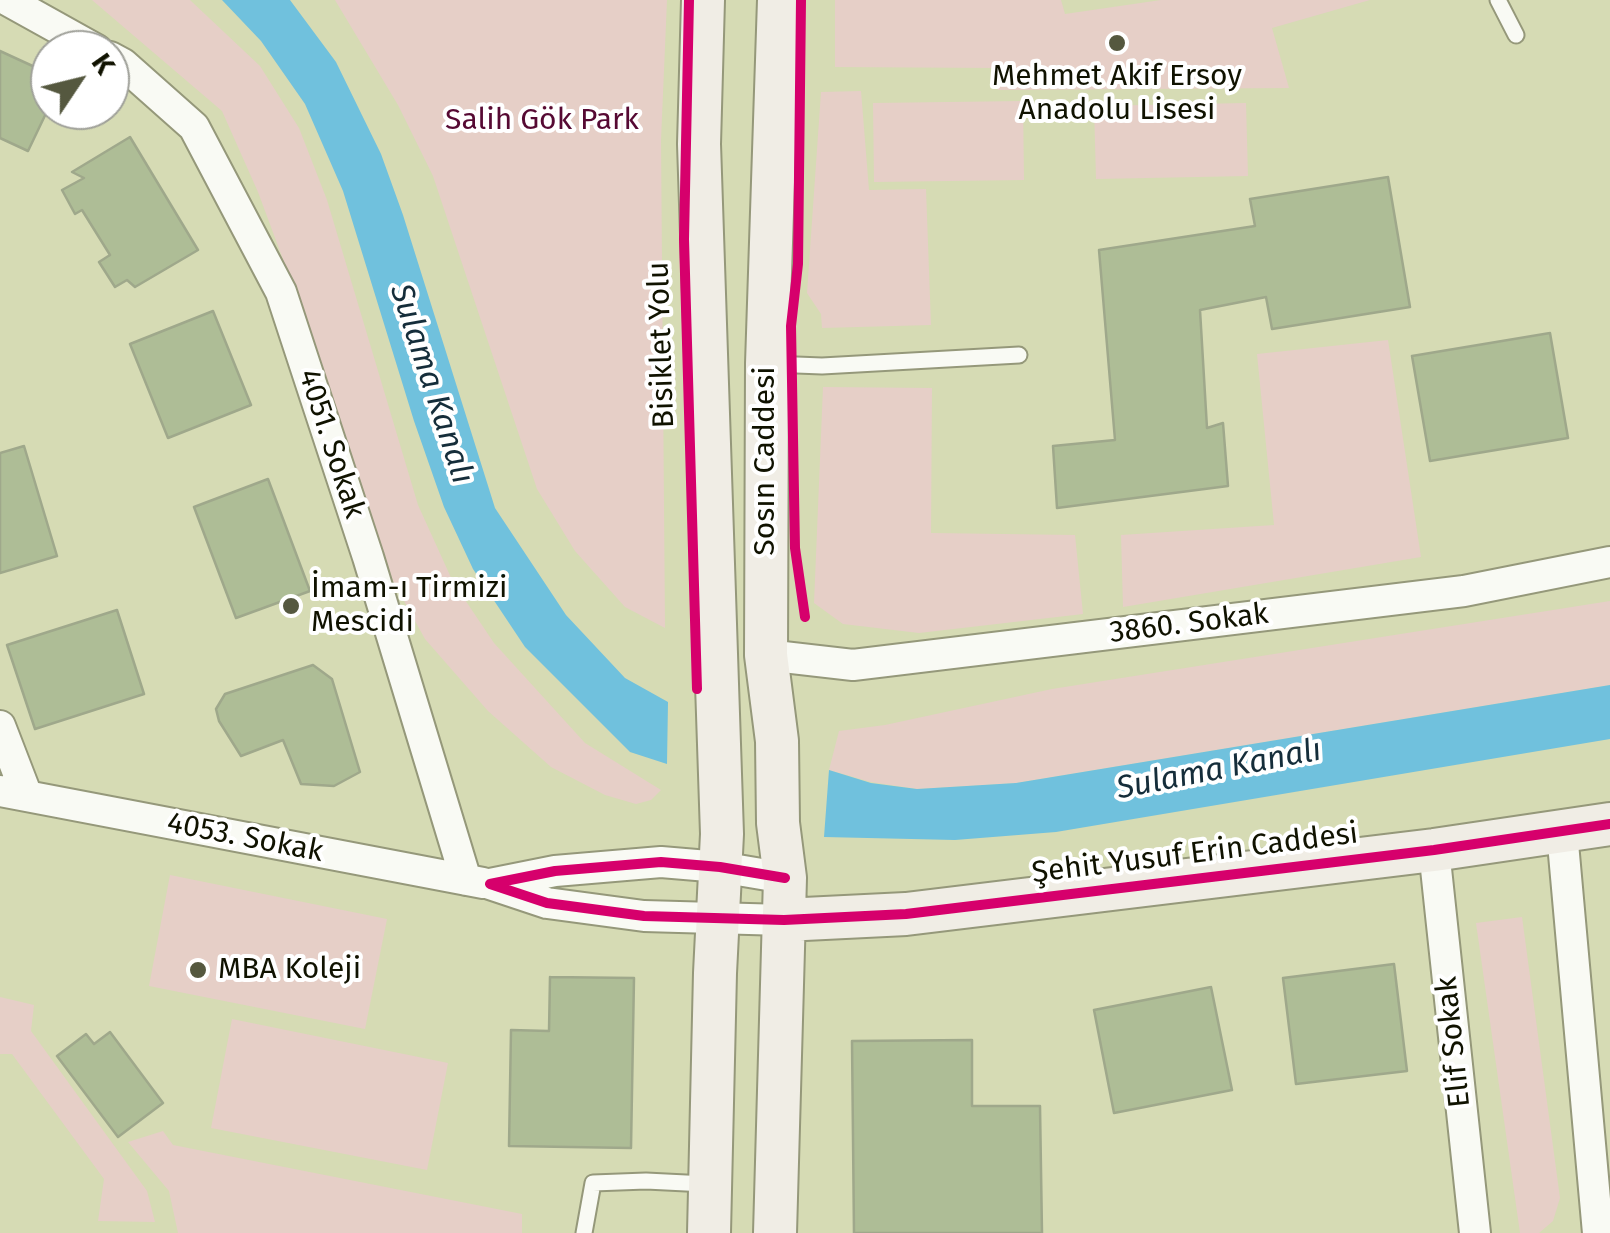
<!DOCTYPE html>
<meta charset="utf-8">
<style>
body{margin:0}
#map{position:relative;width:1610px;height:1233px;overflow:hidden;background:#d6dbb4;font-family:"Fira Sans",sans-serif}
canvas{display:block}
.north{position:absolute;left:30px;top:30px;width:100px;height:100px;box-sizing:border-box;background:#fff;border:2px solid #9fa099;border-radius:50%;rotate:55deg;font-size:28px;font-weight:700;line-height:40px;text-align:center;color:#101200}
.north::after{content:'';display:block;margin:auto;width:35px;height:45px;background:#55583f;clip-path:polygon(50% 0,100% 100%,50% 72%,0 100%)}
</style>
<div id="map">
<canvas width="1610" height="1233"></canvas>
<div class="north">K</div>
</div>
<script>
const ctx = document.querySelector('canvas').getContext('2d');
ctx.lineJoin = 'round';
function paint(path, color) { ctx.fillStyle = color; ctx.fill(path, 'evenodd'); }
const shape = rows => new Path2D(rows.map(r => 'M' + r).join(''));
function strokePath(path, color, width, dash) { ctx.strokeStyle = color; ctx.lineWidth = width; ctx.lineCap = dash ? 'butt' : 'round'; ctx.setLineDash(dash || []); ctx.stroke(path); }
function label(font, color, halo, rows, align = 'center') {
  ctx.font = font + ' "Fira Sans",sans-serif'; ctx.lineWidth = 8; ctx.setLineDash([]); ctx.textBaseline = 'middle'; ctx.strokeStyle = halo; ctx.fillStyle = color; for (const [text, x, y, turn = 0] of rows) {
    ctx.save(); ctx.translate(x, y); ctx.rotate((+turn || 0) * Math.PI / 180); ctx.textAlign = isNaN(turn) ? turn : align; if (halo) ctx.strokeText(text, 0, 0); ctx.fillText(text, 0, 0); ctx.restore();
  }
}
const green = shape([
 [92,0,190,0,260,66,299,128,327,200,418,505,453,582,494,643,585,743,661,790,651,800,636,804,605,795,551,767,488,711,425,639,393,581,307,324,258,192,222,111],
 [335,0,667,0,661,140,665,628,625,607,575,551,537,489,433,176,398,105],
 [835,0,1061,0,1065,14,1161,0,1370,0,1272,28,1289,88,998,90,996,68,835,67],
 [861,91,869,190,926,189,931,325,822,328,821,314,807,293,821,92],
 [1023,101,1024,180,874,182,873,103],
 [1246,103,1248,176,1096,179,1094,106],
 [1388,340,1421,557,1123,607,1121,535,1274,525,1257,354],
 [823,387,932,388,931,533,1075,535,1083,614,919,633,843,624,814,603],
 [1610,601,1610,685,1016,783,917,789,871,782,829,770,839,731,885,725,1052,689],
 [170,875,387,919,365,1029,149,986],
 [1522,917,1560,1198,1553,1221,1539,1233,1520,1233,1476,923],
 [0,997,34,1005,31,1031,147,1191,155,1222,98,1221,104,1179,12,1054,0,1054],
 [232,1019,448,1063,427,1170,211,1128],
 [163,1131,173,1145,522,1214,522,1233,178,1233,169,1191,128,1142]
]);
const water = shape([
 [222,0,290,0,336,62,381,154,403,215,495,508,566,615,625,678,668,702,667,764,630,752,525,647,473,569,444,507,414,421,343,191,305,104,261,41],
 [1610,685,1610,739,1056,832,955,840,824,837,829,770,871,783,917,789,1016,783]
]);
const building = shape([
 [0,51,50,74,50,105,28,151,0,138,0,51],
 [130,137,198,250,135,287,127,280,115,287,99,262,110,255,82,210,75,214,62,190,84,178,72,172,130,137],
 [1388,177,1410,307,1272,329,1266,297,1200,310,1207,428,1223,423,1228,486,1057,508,1053,446,1115,440,1099,250,1255,226,1250,199,1388,177],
 [213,311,251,405,168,438,130,344,213,311],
 [1550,333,1568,438,1430,461,1412,356,1550,333],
 [24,446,57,556,0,573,0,453,24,446],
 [268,479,310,591,236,618,194,507,268,479],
 [117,610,144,694,35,729,7,645,117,610],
 [313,665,332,679,360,772,334,786,301,784,283,740,241,756,219,721,216,709,225,694,313,665],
 [1394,964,1407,1071,1296,1084,1283,978,1394,964],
 [550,977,634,978,631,1148,509,1146,511,1030,549,1031,550,977],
 [1211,987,1232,1090,1114,1113,1094,1010,1211,987],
 [110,1032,163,1103,118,1137,57,1056,86,1034,94,1044,110,1032],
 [972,1040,972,1106,1040,1106,1042,1233,854,1233,852,1041,972,1040]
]);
const lane = shape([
 [1498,0,1516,35],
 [771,364,822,366,1019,355],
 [584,1233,593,1183,646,1181,706,1184]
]);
const street = shape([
 [7,0,97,50],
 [110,57,123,64,194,127,281,292,368,557,466,880],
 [766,655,853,665,1464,591,1610,562],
 [0,726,27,796],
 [0,791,483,883],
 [1562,832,1598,1233],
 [1434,850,1475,1233],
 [784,920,644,916,547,903,490,884,555,871,661,862,720,867,785,878]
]);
const secondary = shape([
 [703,0,699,144,722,834,715,973,709,1233],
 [784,920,906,914,1434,850,1610,824],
 [775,1233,785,878,778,823,777,741,766,655,767,364,779,0]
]);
const cycleway = shape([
 [689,0,684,239,697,689],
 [801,0,798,264,791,326,795,548,805,617],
 [785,878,720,867,661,862,555,871,490,884,547,903,644,916,784,920,906,914,1434,850,1610,824]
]);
const markers = [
 [1117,43,10,"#55583f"],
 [291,606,10,"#55583f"],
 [198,970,10,"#55583f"]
];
const poiNames = [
 ["Mehmet Akif Ersoy",1117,77,"center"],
 ["Anadolu Lisesi",1117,111,"center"],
 ["İmam-ı Tirmizi",311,589],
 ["Mescidi",311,623],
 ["MBA Koleji",218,970]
];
const parkNames = [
 ["Salih Gök Park",542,121]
];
const streetNames = [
 ["Bisiklet Yolu",662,345,-92],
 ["4051. Sokak",331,444,72],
 ["Sosın Caddesi",766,461,-90],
 ["3860. Sokak",1189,624,-7],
 ["4053. Sokak",245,838,11],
 ["Şehit Yusuf Erin Caddesi",1195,854,-7],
 ["Elif Sokak",1454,1042,-96]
];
const waterNames = [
 ["Sulama Kanalı",431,384,72],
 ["Sulama Kanalı",1219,770,-11]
];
paint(green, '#e6cfc7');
paint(water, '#70c1dd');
paint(building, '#aebd96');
strokePath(building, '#9fa88b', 2.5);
strokePath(lane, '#95987a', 19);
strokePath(street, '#95987a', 34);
strokePath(secondary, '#95987a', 46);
strokePath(lane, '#f9faf4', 15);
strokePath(street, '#f9faf4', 30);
strokePath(secondary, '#f0ede5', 42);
strokePath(cycleway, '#d6006c', 10);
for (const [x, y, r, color] of markers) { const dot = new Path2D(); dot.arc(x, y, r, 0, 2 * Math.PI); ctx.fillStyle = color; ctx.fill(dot); strokePath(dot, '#fff', 4); }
label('30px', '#101200', '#fff', poiNames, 'left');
label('30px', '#560933', '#fff', parkNames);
label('30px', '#101200', '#fff', streetNames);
label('italic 32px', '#152d3a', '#fff', waterNames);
</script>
